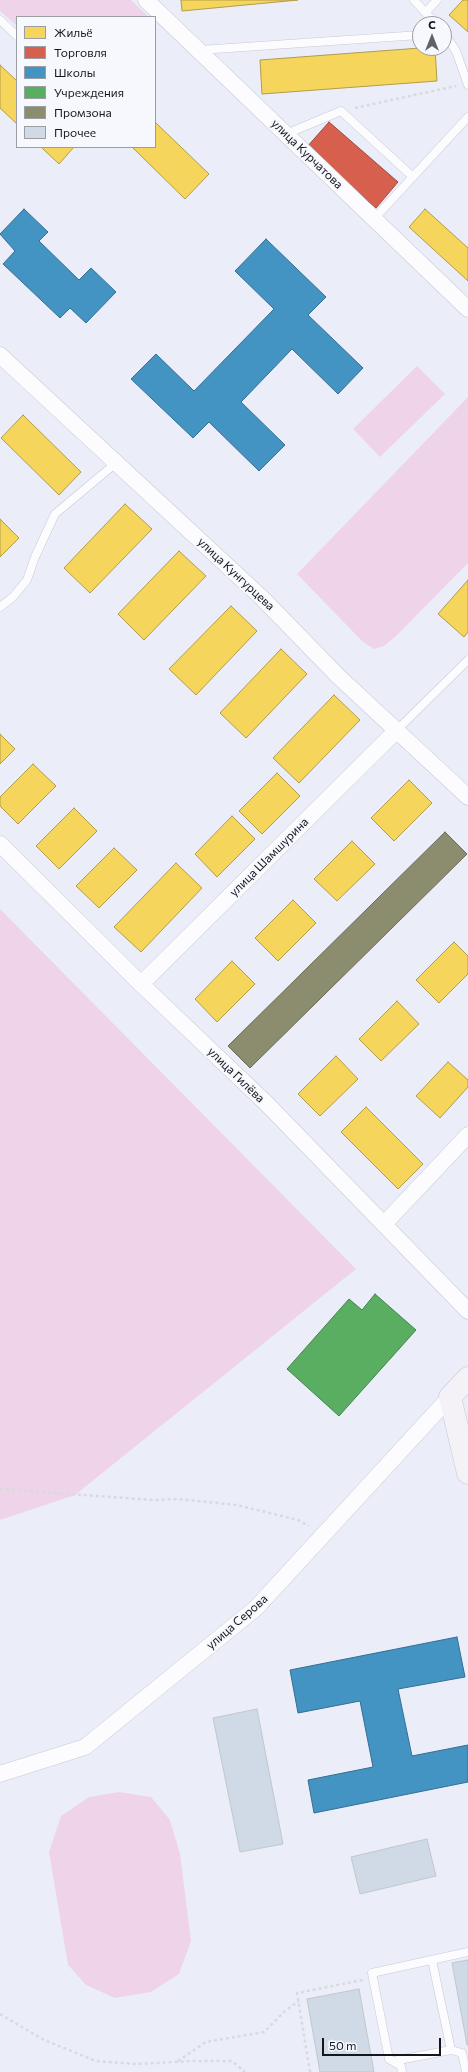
<!DOCTYPE html>
<meta charset="utf-8">
<style>
body{margin:0}
#map{position:relative;width:468px;height:2072px;overflow:hidden;background:#ebeef9;font-family:Commissioner,sans-serif}
canvas{display:block}
.legend{position:absolute;left:16px;top:16px;width:140px;height:132px;box-sizing:border-box;background:#f7f8fe;border:1px solid #9c9ea4;margin:0;padding:5px 7px;list-style:none;font-size:12px;color:#14161e}
.legend li{display:flex;align-items:center;gap:8px;height:20px}
.legend b{width:20px;border:1px solid #9c9ea4}
.north{position:absolute;left:412px;top:16px;width:40px;height:40px;box-sizing:border-box;background:#f7f8fe;border:1px solid #9c9ea4;border-radius:50%;rotate:0deg;font-size:11px;font-weight:700;line-height:16px;text-align:center;color:#14161e}
.north::after{content:'';display:block;margin:auto;width:14px;height:18px;background:#5f626b;clip-path:polygon(50% 0,100% 100%,50% 72%,0 100%)}
.scale{position:absolute;left:322px;top:2038px;width:119px;height:18px;box-sizing:border-box;border:2px solid #14161e;border-top:0;padding-left:5px;font-size:12px;line-height:14px;white-space:nowrap;color:#14161e;-webkit-text-stroke:3px #f7f8fe;paint-order:stroke}
</style>
<div id="map">
<canvas width="468" height="2072"></canvas>
<ul class="legend">
<li><b style="height:11px;background:#f6d55c"></b>Жильё</li>
<li><b style="height:11px;background:#d6604d"></b>Торговля</li>
<li><b style="height:11px;background:#4393c3"></b>Школы</li>
<li><b style="height:11px;background:#5aae61"></b>Учреждения</li>
<li><b style="height:11px;background:#8c8c6e"></b>Промзона</li>
<li><b style="height:11px;background:#cfdae6"></b>Прочее</li>
</ul>
<div class="north">С</div>
<div class="scale">50 m</div>
</div>
<script>
const ctx = document.querySelector('canvas').getContext('2d');
ctx.lineJoin = 'round';
function paint(path, color) { ctx.fillStyle = color; ctx.fill(path, 'evenodd'); }
const shape = rows => new Path2D(rows.map(r => 'M' + r).join(''));
function strokePath(path, color, width, dash) { ctx.strokeStyle = color; ctx.lineWidth = width; ctx.lineCap = dash ? 'butt' : 'round'; ctx.setLineDash(dash || []); ctx.stroke(path); }
function label(font, color, halo, rows, align = 'center') {
  ctx.font = font + ' Commissioner,sans-serif'; ctx.lineWidth = 4; ctx.setLineDash([]); ctx.textBaseline = 'middle'; ctx.strokeStyle = halo; ctx.fillStyle = color; for (const [text, x, y, turn = 0] of rows) {
    ctx.save(); ctx.translate(x, y); ctx.rotate((+turn || 0) * Math.PI / 180); ctx.textAlign = isNaN(turn) ? turn : align; if (halo) ctx.strokeText(text, 0, 0); ctx.fillText(text, 0, 0); ctx.restore();
  }
}
const green = shape([
 [0,0,131,0,149,17,17,17,17,26,0,11],
 [417,366,445,394,380,457,353,429],
 [468,397,468,563,396,636,384,646,374,649,363,642,297,574],
 [0,909,356,1269,75,1495,0,1520],
 [119,1792,151,1797,170,1820,180,1854,191,1941,179,1974,151,1992,115,1998,86,1985,68,1965,49,1852,61,1816,89,1797]
]);
const homes = shape([
 [181,0,298,0,182,11,181,0],
 [463,0,468,0,468,32,449,15,463,0],
 [420,48,435,48,437,81,262,94,260,60,420,48],
 [0,65,17,81,17,124,0,108,0,65],
 [155,122,209,174,185,199,132,147,155,147,155,122],
 [41,147,74,147,59,164,41,147],
 [425,209,468,248,468,281,409,227,425,209],
 [23,415,81,472,59,495,1,438,23,415],
 [125,504,152,529,90,593,64,568,125,504],
 [0,519,19,538,0,557,0,519],
 [179,551,206,576,144,640,118,614,179,551],
 [468,580,468,632,464,637,438,614,468,580],
 [231,606,257,631,196,695,169,669,231,606],
 [281,649,307,674,246,738,220,713,281,649],
 [334,695,360,720,299,783,273,758,334,695],
 [0,734,15,749,0,764,0,734],
 [33,764,56,786,18,824,0,806,0,797,33,764],
 [277,773,300,796,262,834,239,811,277,773],
 [409,780,432,803,394,841,371,818,409,780],
 [74,808,97,831,59,869,36,846,74,808],
 [232,816,255,839,217,877,195,854,232,816],
 [352,841,375,864,337,901,314,879,352,841],
 [114,848,137,870,99,908,76,886,114,848],
 [176,863,202,888,141,952,114,927,176,863],
 [293,900,316,923,278,961,255,938,293,900],
 [454,942,468,956,468,974,439,1003,416,980,454,942],
 [232,961,255,984,217,1022,195,999,232,961],
 [397,1001,419,1024,381,1061,359,1039,397,1001],
 [336,1056,358,1079,320,1116,298,1094,336,1056],
 [448,1062,468,1080,468,1087,440,1118,416,1096,448,1062],
 [366,1107,423,1164,398,1189,341,1132,366,1107]
]);
const shops = shape([
 [329,122,398,182,376,208,306,148,329,122]
]);
const schools = shape([
 [24,209,48,232,39,241,79,280,91,268,116,292,86,323,70,308,60,318,3,264,15,251,0,234,24,209],
 [266,239,326,297,308,315,363,368,338,394,292,349,241,402,285,445,259,471,209,422,193,438,131,379,156,354,194,391,274,309,235,271,266,239],
 [457,1637,465,1677,398,1689,412,1756,468,1745,468,1782,314,1813,308,1780,373,1767,360,1701,298,1713,290,1670,457,1637]
]);
const public = shape([
 [375,1294,416,1330,339,1416,287,1369,349,1299,362,1310,375,1294]
]);
const industry = shape([
 [445,832,467,854,250,1068,228,1046,445,832]
]);
const building = shape([
 [257,1709,283,1844,240,1852,213,1718,257,1709],
 [427,1839,436,1876,360,1894,351,1857,427,1839],
 [468,1960,468,2045,467,2045,452,1963,468,1960],
 [359,1989,374,2072,320,2072,307,1999,359,1989]
]);
const path = shape([
 [355,108,456,86],
 [0,1489,153,1500,178,1499,237,1505,298,1520,309,1526],
 [0,2014,44,2040,96,2061,136,2064,193,2061,232,2061,245,2072],
 [178,2061,206,2042,264,2032,286,2010,299,2001],
 [310,2072,297,1993,363,1980]
]);
const lane = shape([
 [414,0,436,24],
 [426,12,437,0],
 [0,20,17,36],
 [444,33,456,51,468,85],
 [200,50,420,35],
 [286,134,341,111,413,177],
 [374,219,468,117],
 [0,607,13,597,27,580,35,557,55,514,116,463],
 [397,730,468,660],
 [432,1960,451,2050,462,2053,466,2072],
 [393,2061,451,2050],
 [402,2072,401,2066,389,2059,372,1973,468,1952]
]);
const street = shape([
 [146,0,468,309],
 [0,355,262,598,339,677,468,797],
 [0,844,141,984,267,1104,468,1311],
 [141,984,397,730],
 [384,1224,468,1135],
 [0,1774,85,1747,256,1608,450,1397]
]);
const secondary = shape([
 [468,1378,450,1397,468,1473]
]);
const streetNames = [
 ["улица Курчатова",307,154,44],
 ["улица Кунгурцева",236,574,43],
 ["улица Шамшурина",269,857,-45],
 ["улица Гилёва",236,1075,44],
 ["улица Серова",237,1622,-41]
];
paint(green, '#efd4e9');
paint(homes, '#f6d55c');
strokePath(homes, '#b29c49', 1);
paint(shops, '#d6604d');
strokePath(shops, '#9c4a3f', 1);
paint(schools, '#4393c3');
strokePath(schools, '#356e92', 1);
paint(public, '#5aae61');
strokePath(public, '#45804d', 1);
paint(industry, '#8c8c6e');
strokePath(industry, '#686956', 1);
paint(building, '#cfdae6');
strokePath(building, '#c1c6ce', 1);
strokePath(lane, '#c7c9d2', 9);
strokePath(street, '#c7c9d2', 17);
strokePath(secondary, '#c7c9d2', 23);
strokePath(path, '#d9dadd', 2.5, [3, 3]);
strokePath(lane, '#fcfcfe', 8);
strokePath(street, '#fcfcfe', 16);
strokePath(secondary, '#f4f1f7', 22);
label('12px', '#14161e', '#f7f8fe', streetNames);
</script>
